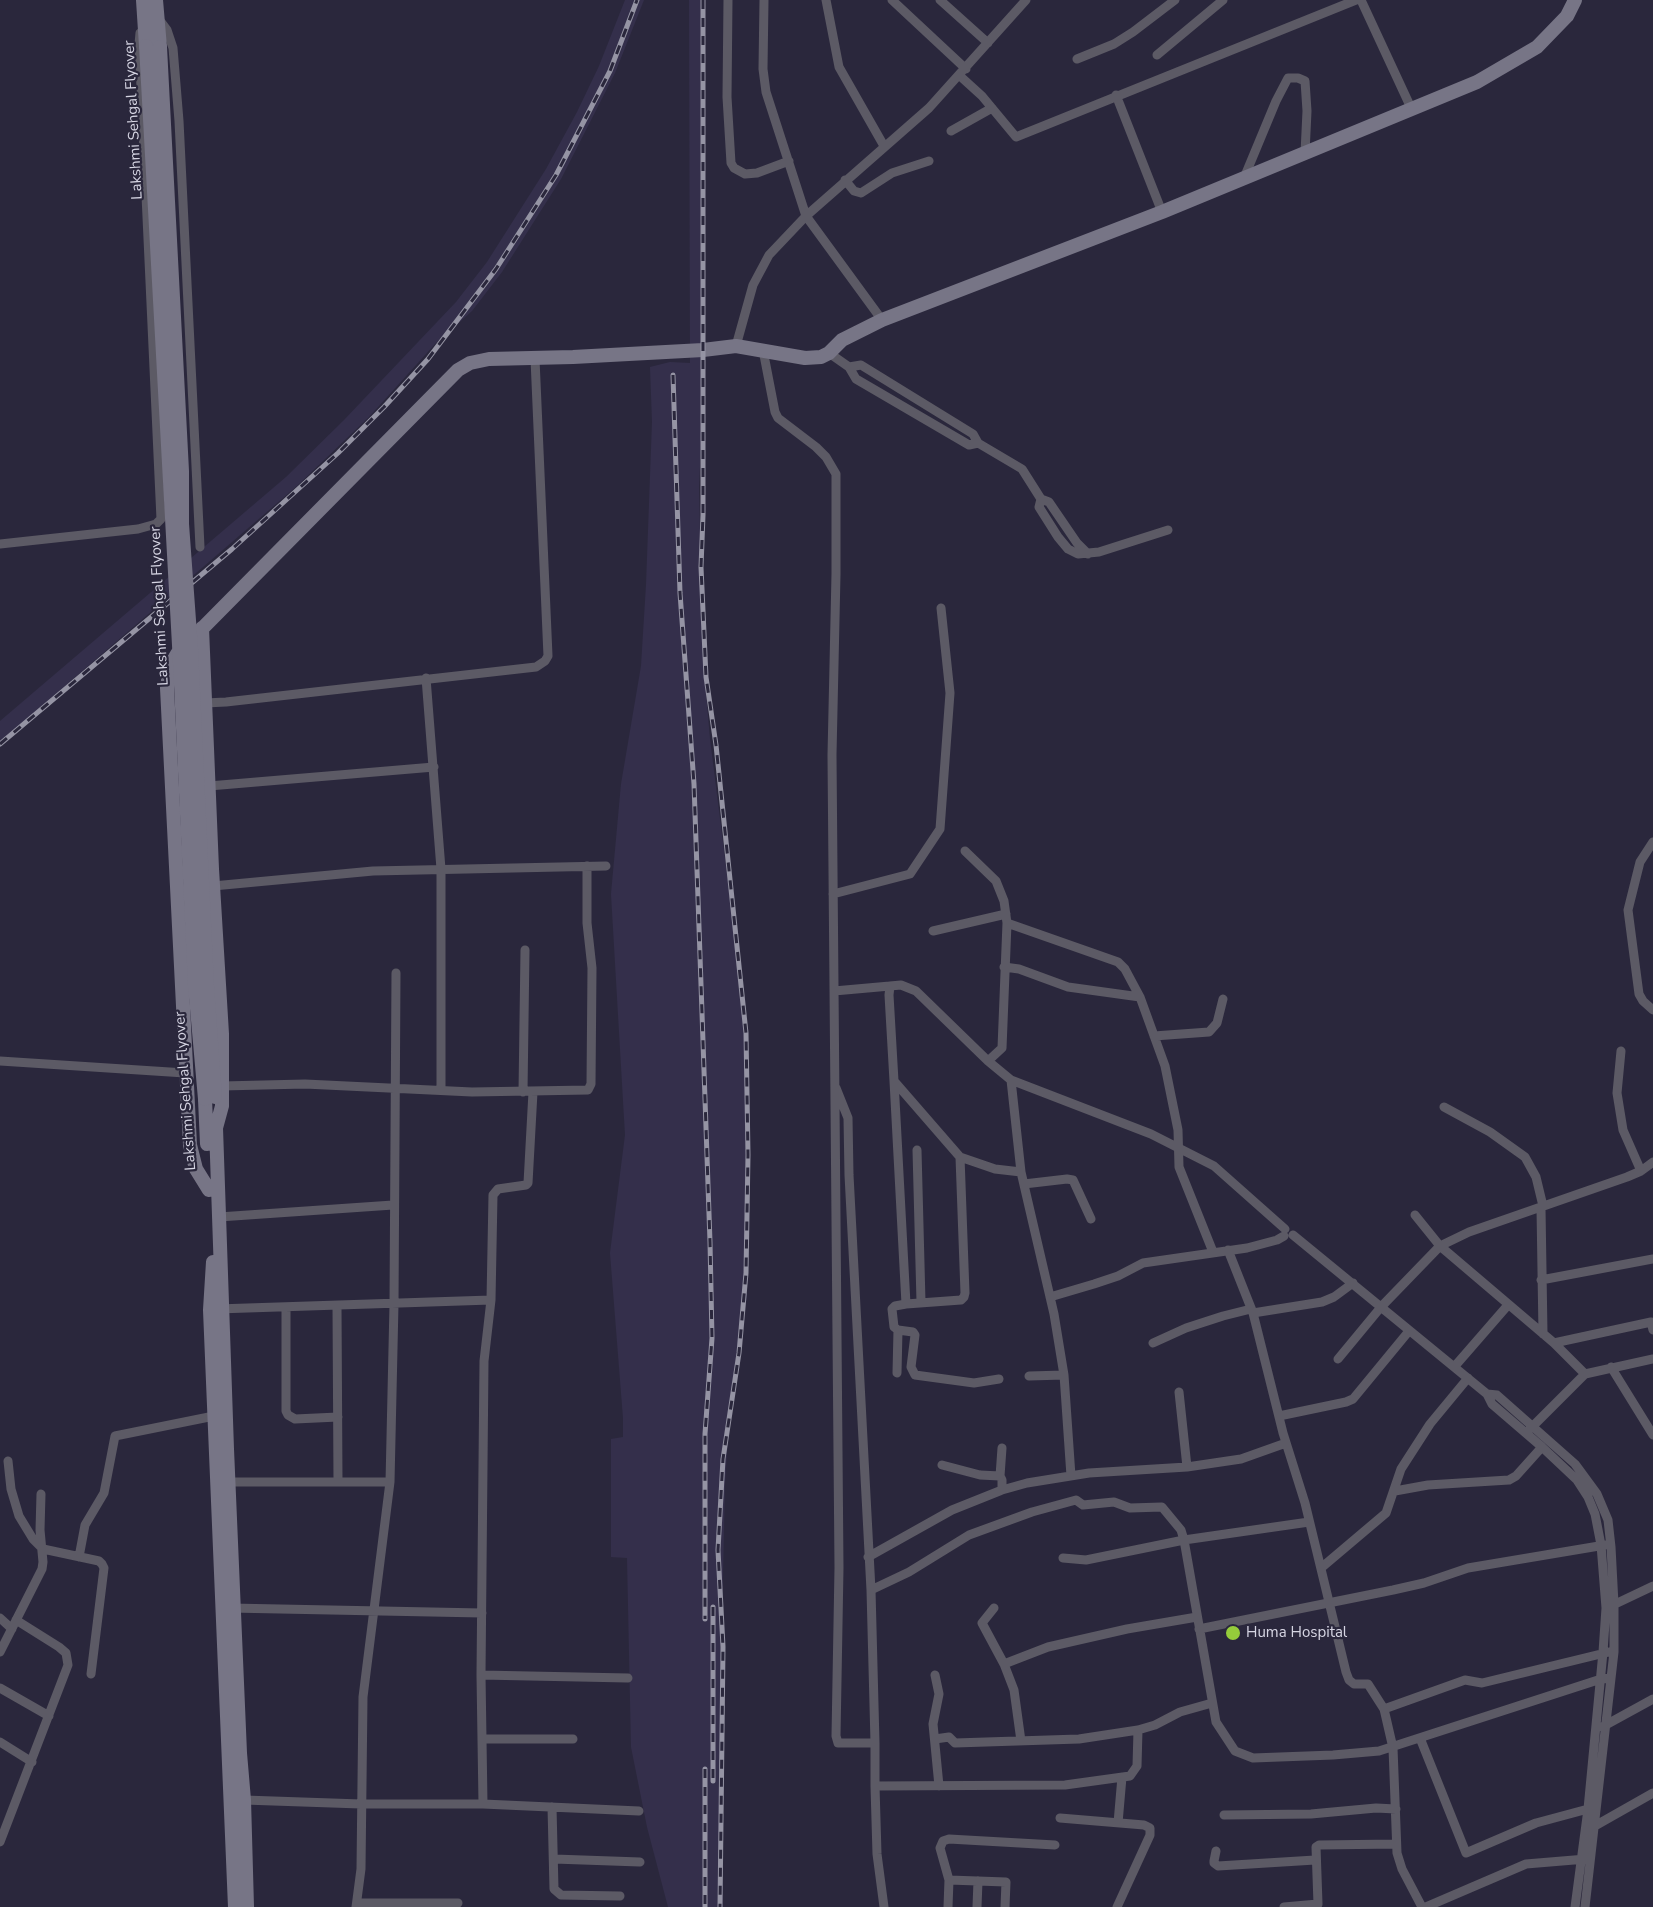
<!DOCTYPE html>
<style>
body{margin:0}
canvas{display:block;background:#2a273c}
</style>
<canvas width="1653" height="1907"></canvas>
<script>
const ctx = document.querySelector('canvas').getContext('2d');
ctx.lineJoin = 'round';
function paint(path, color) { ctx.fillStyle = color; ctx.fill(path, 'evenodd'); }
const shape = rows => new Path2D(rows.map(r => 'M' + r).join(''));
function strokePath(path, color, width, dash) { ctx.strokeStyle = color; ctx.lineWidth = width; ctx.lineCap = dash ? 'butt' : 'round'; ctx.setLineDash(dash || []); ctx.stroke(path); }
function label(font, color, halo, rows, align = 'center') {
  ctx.font = font + ' "Nunito Sans",sans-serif'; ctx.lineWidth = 4.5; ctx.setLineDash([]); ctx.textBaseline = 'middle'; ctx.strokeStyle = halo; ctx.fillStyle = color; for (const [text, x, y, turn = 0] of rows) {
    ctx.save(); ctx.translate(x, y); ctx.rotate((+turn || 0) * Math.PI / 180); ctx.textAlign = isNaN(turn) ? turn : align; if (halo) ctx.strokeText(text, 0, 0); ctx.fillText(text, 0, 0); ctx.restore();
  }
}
const built = shape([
 [625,0,644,0,615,73,561,179,502,272,472,311,435,344,369,417,297,486,0,742,0,721,286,477,344,420,456,302,487,262,546,169,577,112,599,66],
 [689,0,704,0,705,365,699,487,703,657,710,739,743,1002,748,1097,747,1295,730,1406,725,1484,721,1668,723,1907,668,1907,647,1827,631,1747,627,1558,611,1557,611,1439,623,1437,623,1418,610,1253,625,1135,611,894,621,784,641,666,646,585,652,422,650,367,670,362,690,363]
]);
const street = shape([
 [728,0,727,97,731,163,734,168,745,174,757,173,789,161],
 [764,0,763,69,766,92,806,216,882,320],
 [826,0,839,67,884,146],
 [892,0,966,69],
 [940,0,988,43],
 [1361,0,1412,110],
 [158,18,167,30,173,48,179,121,200,547],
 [1157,55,1223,0],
 [1077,59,1114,44,1133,32,1175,0],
 [960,76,982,96,1016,137,1356,0],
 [1116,95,1162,212],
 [951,131,992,108],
 [1244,178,1276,101,1288,78,1298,78,1305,81,1307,111,1305,153],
 [845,180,854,191,861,193,892,173,929,161],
 [736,346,753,285,769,255,806,216,929,108,1026,0],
 [763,350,775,412,778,418,816,447,826,457,836,474,836,574,832,755,839,1568,836,1736,838,1743,875,1743,875,1786,1065,1785,1130,1776,1137,1766,1138,1730],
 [829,353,849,367,856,379,969,445,978,443],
 [849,367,861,365,973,434,978,443,1022,469,1041,499,1049,502,1077,543,1088,554],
 [1041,499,1039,507,1058,537,1068,549,1078,554,1099,552,1168,530],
 [0,544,138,529,156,524,161,519,139,44,140,33],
 [426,678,441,869,441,1090],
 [205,703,226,702,536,667,545,661,548,656,535,359],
 [209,786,434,767],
 [1653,842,1640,862,1628,910,1639,994,1643,1001,1653,1010],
 [965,851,996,881,1004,901,1007,923,1002,1048,988,1061],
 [213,886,373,871,606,866],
 [833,894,910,874,940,829,950,693,941,608],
 [1007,923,1118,962,1125,969,1140,997,1165,1066,1178,1130,1179,1167,1213,1252],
 [933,931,1006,914],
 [1004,967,1019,969,1068,987,1140,997],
 [834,991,890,986],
 [1154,1036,1209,1032,1217,1023,1223,999],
 [1621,1051,1617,1093,1623,1130,1641,1171],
 [0,1061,185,1073],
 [1011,1080,1021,1172,1054,1314,1064,1375,1071,1476],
 [894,1081,906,1304,895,1306,892,1309,894,1327,898,1330,913,1332,915,1335,911,1367,915,1375,974,1383,999,1379],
 [222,1086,305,1084,472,1092,588,1090,591,1084,592,968,587,923,587,866],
 [836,1088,848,1118,849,1175,871,1590,875,1743],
 [523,1092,525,950],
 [1444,1107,1490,1132,1525,1157,1536,1177,1543,1206],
 [917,1150,921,1302],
 [1021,1172,995,1169,960,1157,894,1081,889,995,890,986,901,985,916,991,988,1061,1011,1080,1151,1134,1214,1166,1285,1229],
 [1024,1184,1067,1179,1073,1180,1091,1219],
 [1541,1208,1543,1334],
 [1415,1215,1440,1246,1554,1343,1585,1374,1653,1359],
 [219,1217,393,1205],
 [1293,1235,1487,1394,1492,1404,1542,1447,1577,1480,1588,1497,1595,1514,1601,1545,1606,1608,1603,1652,1588,1809,1575,1907],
 [1228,1250,1253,1313,1283,1433,1305,1503,1346,1672,1349,1680,1354,1684,1368,1684,1384,1709,1393,1748,1397,1853,1402,1869,1422,1907],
 [1541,1280,1653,1259],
 [1050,1297,1094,1284,1118,1276,1143,1263,1247,1248,1277,1240,1284,1236],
 [906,1304,961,1300,964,1297,965,1293,960,1157],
 [337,1306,338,1482],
 [286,1307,286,1411,288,1415,295,1419,338,1417],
 [217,1309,491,1300],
 [1253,1313,1322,1302,1334,1297,1353,1283],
 [1153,1343,1186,1328,1223,1316,1251,1309],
 [1554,1343,1651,1322,1653,1330],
 [1338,1359,1381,1307,1440,1246,1469,1232,1627,1177,1641,1171,1653,1162],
 [1455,1366,1508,1305],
 [1611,1367,1653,1435],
 [897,1373,898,1330],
 [1029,1376,1064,1375],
 [1179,1392,1187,1467],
 [1487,1394,1497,1395,1575,1464,1597,1494,1608,1520,1611,1547,1614,1604,1614,1652,1585,1907],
 [1279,1416,1346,1402,1353,1399,1409,1331],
 [1530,1429,1585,1374],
 [8,1461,11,1489,19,1516,33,1539,43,1549,99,1561,102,1564,104,1568,91,1674],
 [942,1465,980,1475,1000,1476,1002,1480,1002,1490],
 [1000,1476,1002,1448],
 [228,1482,390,1482],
 [1395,1491,1428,1485,1509,1480,1516,1476,1542,1447],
 [1309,1522,1184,1540,1216,1722,1235,1751,1253,1758,1333,1755,1379,1751,1601,1679,1611,1678],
 [79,1557,85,1525,104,1493,115,1436,214,1416],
 [868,1557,952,1510,1002,1490,1027,1483,1089,1473,1187,1467,1241,1459,1286,1443],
 [1321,1568,1386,1513,1401,1469,1430,1424,1468,1378],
 [871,1590,909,1572,969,1535,1032,1512,1076,1500,1083,1505,1114,1502,1130,1508,1162,1507,1181,1530,1184,1540,1086,1560,1063,1558],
 [1611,1606,1653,1586],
 [230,1608,482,1613],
 [994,1608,982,1623,1004,1664,1048,1647,1127,1629,1197,1617],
 [0,1618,12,1629],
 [1199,1629,1393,1590,1424,1583,1468,1568,1605,1545],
 [0,1652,42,1569,43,1562,40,1530,41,1494],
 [1004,1664,1014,1690,1021,1741],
 [481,1675,628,1678],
 [935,1675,939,1694,933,1724,939,1786],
 [0,1688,49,1716],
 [1384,1709,1465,1680,1482,1683,1609,1652],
 [1602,1727,1653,1699],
 [1420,1738,1466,1853,1536,1823,1588,1809],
 [482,1739,573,1739],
 [935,1739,949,1737,955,1743,1079,1739,1138,1730,1155,1725,1180,1712,1212,1703],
 [0,1742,32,1762],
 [875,1786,877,1854,884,1907],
 [244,1800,361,1804,483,1804,639,1811],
 [483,1804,481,1675,484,1361,491,1300,493,1195,498,1189,526,1185,528,1183,533,1092],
 [552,1807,554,1889,561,1895,620,1896],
 [1224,1815,1311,1814,1376,1808,1396,1809],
 [1060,1818,1144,1825,1150,1828,1150,1835,1117,1907],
 [1118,1823,1122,1777],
 [1593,1827,1653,1793],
 [0,1842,68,1665,66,1653,59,1647,16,1620],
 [1216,1851,1214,1861,1214,1863,1218,1866,1315,1860],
 [554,1859,640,1862],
 [949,1880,940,1848,943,1841,949,1839,1055,1845],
 [357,1903,458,1903],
 [356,1907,361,1869,363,1697,390,1482,394,1304,396,973],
 [948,1907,949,1880,1006,1882,1005,1907],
 [977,1907,978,1881],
 [1284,1907,1318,1904,1316,1847,1319,1845,1396,1844],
 [1426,1907,1526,1864,1586,1859]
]);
const secondary = shape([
 [143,0,146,46],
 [156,0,160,47],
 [202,628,212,869,222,1034,222,1106,216,1128,227,1449,240,1753,244,1800,247,1907],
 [205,1099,207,1144],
 [209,1190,196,1169,190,1145,167,688,170,666,177,654,458,370,470,363,489,359,573,357,703,350,736,346,805,358,821,357,829,353,842,340,882,320,1162,212,1477,82,1537,47,1567,16,1575,0],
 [213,1262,210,1310,235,1907]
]);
const rail = shape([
 [703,0,703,515,701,567,706,677,716,745,746,1033,748,1155,746,1273,739,1353,723,1459,718,1550,723,1647,720,1907],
 [673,375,680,593,694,784,710,1242,712,1338,705,1434,705,1619],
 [0,744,232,549,338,453,384,407,428,359,496,269,556,175,610,71,637,0],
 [713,1607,713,1781],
 [705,1769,705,1907]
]);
const secondaryBridge = shape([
 [146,46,180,663,195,986,205,1099],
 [160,47,182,471,182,524,191,648,207,986,215,1097]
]);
const markers = [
 [1233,1633,8,"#95cc3b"]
];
const streetNames = [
 ["Lakshmi Sehgal Flyover",134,120,-93],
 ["Lakshmi Sehgal Flyover",160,606,-93],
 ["Lakshmi Sehgal Flyover",186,1091,-94]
];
const poiNames = [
 ["Huma Hospital",1246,1633]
];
paint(built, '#342f4b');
strokePath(street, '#5c5a65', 9);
strokePath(secondary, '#777586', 14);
strokePath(rail, '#9594a4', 5);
strokePath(rail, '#2a273c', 3, [9]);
strokePath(secondaryBridge, '#777586', 14);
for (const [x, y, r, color] of markers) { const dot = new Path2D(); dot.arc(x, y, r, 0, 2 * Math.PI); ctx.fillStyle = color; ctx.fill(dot); strokePath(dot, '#2a273c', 2); }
label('15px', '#d6d5e3', '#2a273c', streetNames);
label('15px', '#d6d5e3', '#2a273c', poiNames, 'left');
</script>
